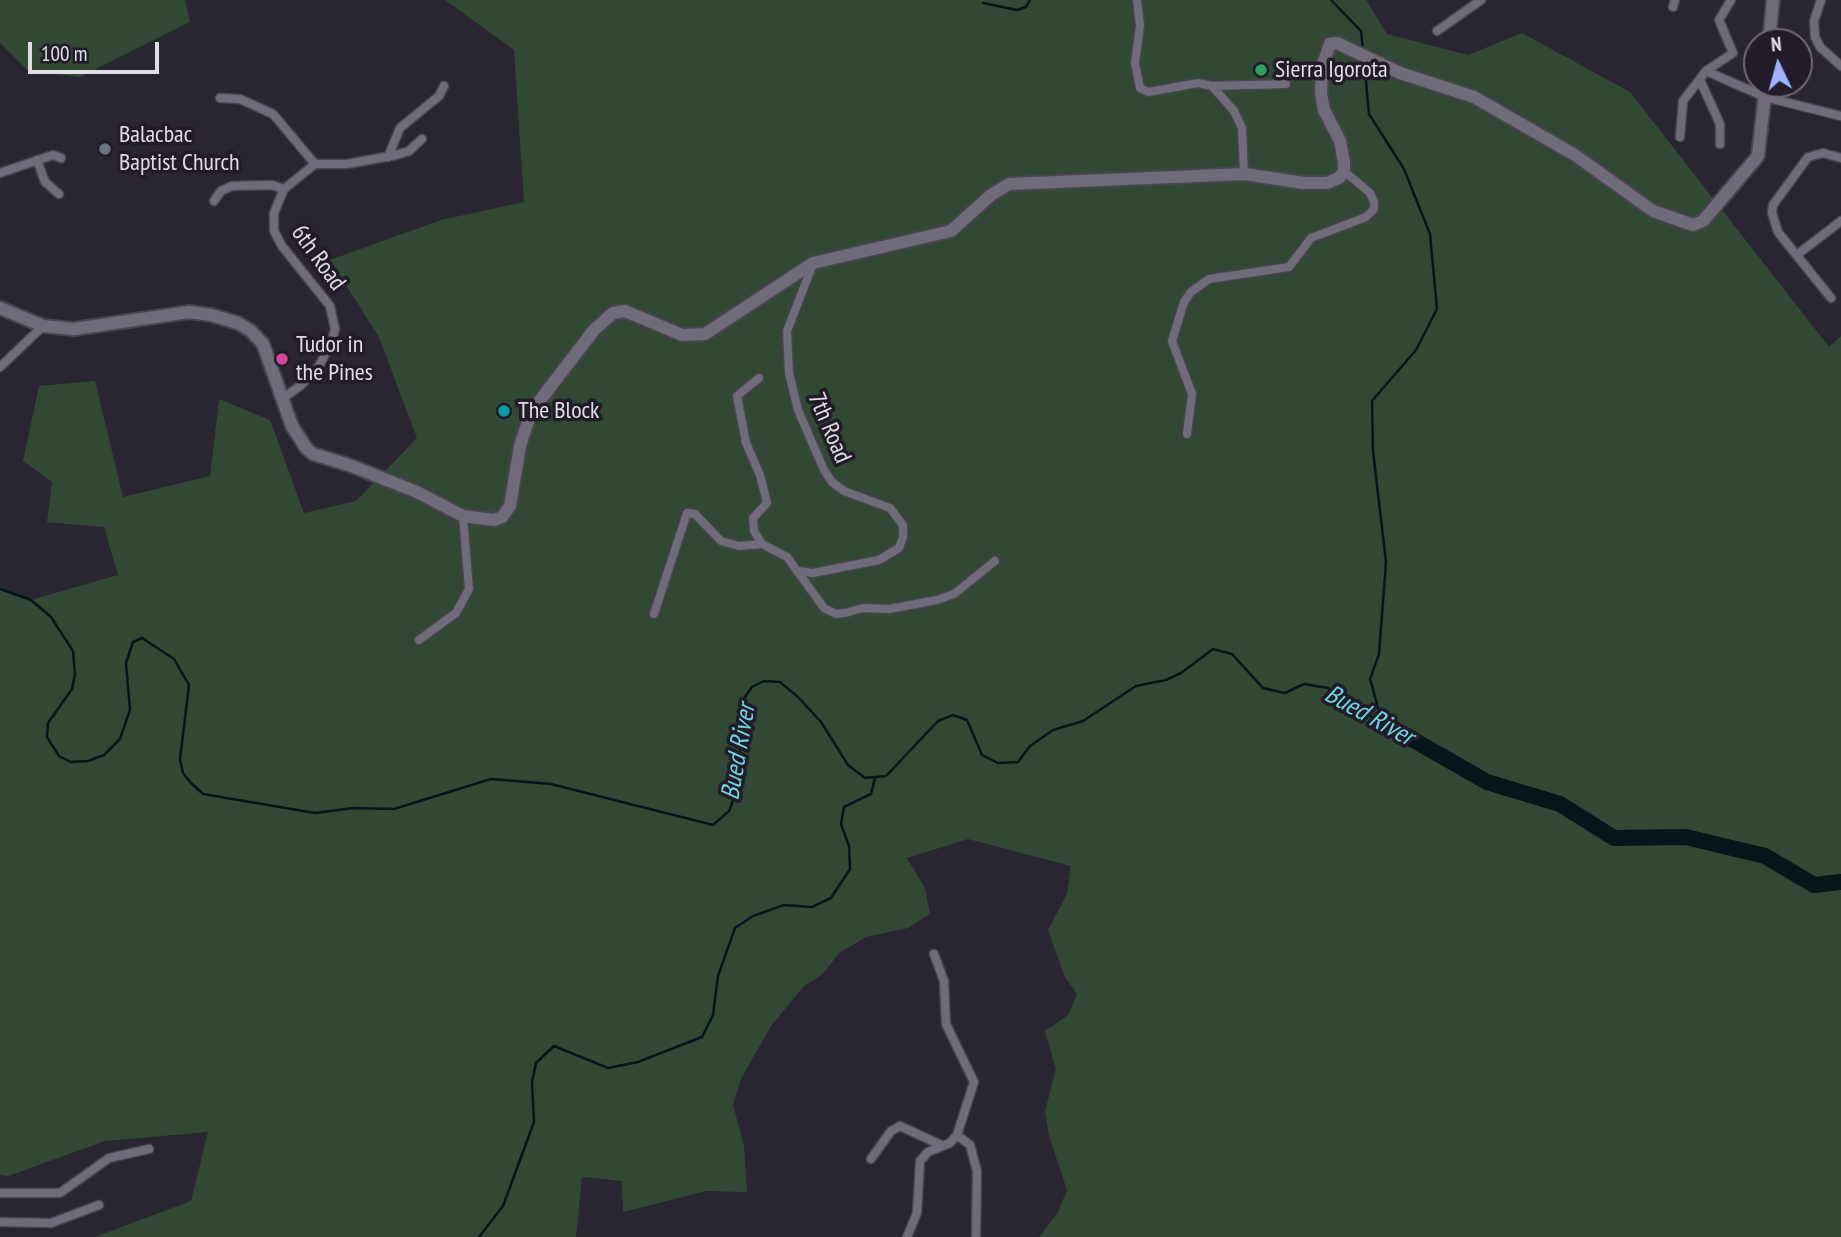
<!DOCTYPE html>
<style>
body{margin:0}
#map{position:relative;width:1841px;height:1237px;overflow:hidden;background:#2a2631;font-family:"PT Sans Narrow",sans-serif}
canvas{display:block}
.north{position:absolute;left:1743px;top:28px;width:70px;height:70px;box-sizing:border-box;background:#211c27;border:2px solid #6d6973;border-radius:50%;rotate:355deg;font-size:19px;font-weight:700;line-height:28px;text-align:center;color:#e0dde5}
.north::after{content:'';display:block;margin:auto;width:24px;height:32px;background:#9eb3fd;clip-path:polygon(50% 0,100% 100%,50% 72%,0 100%)}
.scale{position:absolute;left:28px;top:42px;width:131px;height:32px;box-sizing:border-box;border:4px solid #e0dde5;border-top:0;padding-left:9px;font-size:21px;line-height:24px;white-space:nowrap;color:#e0dde5;-webkit-text-stroke:5px #211c27;paint-order:stroke}
</style>
<div id="map">
<canvas width="1841" height="1237"></canvas>
<div class="north">N</div>
<div class="scale">100 m</div>
</div>
<script>
const ctx = document.querySelector('canvas').getContext('2d');
ctx.lineJoin = 'round';
function paint(path, color) { ctx.fillStyle = color; ctx.fill(path, 'evenodd'); }
const shape = rows => new Path2D(rows.map(r => 'M' + r).join(''));
function strokePath(path, color, width, dash) { ctx.strokeStyle = color; ctx.lineWidth = width; ctx.lineCap = dash ? 'butt' : 'round'; ctx.setLineDash(dash || []); ctx.stroke(path); }
function label(font, color, halo, rows, align = 'center') {
  ctx.font = font + ' "PT Sans Narrow",sans-serif'; ctx.lineWidth = 7; ctx.setLineDash([]); ctx.textBaseline = 'middle'; ctx.strokeStyle = halo; ctx.fillStyle = color; for (const [text, x, y, turn = 0] of rows) {
    ctx.save(); ctx.translate(x, y); ctx.rotate((+turn || 0) * Math.PI / 180); ctx.textAlign = isNaN(turn) ? turn : align; if (halo) ctx.strokeText(text, 0, 0); ctx.fillText(text, 0, 0); ctx.restore();
  }
}
const green = shape([
 [0,0,185,0,190,22,80,77,27,70,0,43],
 [445,0,1366,0,1387,34,1468,55,1522,33,1630,92,1829,347,1841,336,1841,1237,1039,1237,1057,1214,1067,1190,1049,1136,1045,1111,1056,1069,1045,1031,1068,1015,1077,994,1065,977,1048,930,1067,894,1071,866,968,839,907,858,925,888,930,914,908,928,866,937,839,953,823,974,803,987,771,1026,741,1079,733,1105,744,1146,747,1192,706,1191,623,1212,622,1181,582,1177,576,1237,95,1237,191,1201,208,1132,105,1141,8,1176,0,1175,0,589,31,600,118,575,104,527,47,522,52,482,23,461,39,386,95,381,123,497,210,476,219,399,270,420,304,513,356,501,417,438,379,337,330,260,441,220,524,202,514,50]
]);
const stream = shape([
 [1331,0,1361,31,1363,50],
 [983,3,1017,10,1026,7,1030,0],
 [1364,60,1369,114,1404,169,1430,234,1437,309,1416,350,1372,401,1373,451,1386,562,1379,654,1370,679,1382,722],
 [0,589,31,600,51,617,73,651,75,674,72,689,48,723,47,737,59,756,71,762,88,761,104,755,120,739,130,710,126,663,133,642,142,638,174,659,189,685,180,759,183,773,191,783,203,794,315,813,354,808,394,809,491,779,551,784,713,825,729,811,736,793,745,697,752,687,764,681,780,682,798,697,821,722,848,765,865,778,886,776,938,721,953,715,967,720,982,755,998,763,1018,762,1030,746,1053,730,1083,721,1136,686,1166,680,1181,673,1213,649,1232,654,1263,688,1285,693,1304,684,1328,688,1344,703,1382,722],
 [479,1237,503,1206,534,1122,532,1082,536,1063,554,1046,608,1068,638,1062,702,1037,713,1015,718,976,735,928,753,916,784,905,812,907,831,898,850,869,849,846,841,824,844,807,871,794,875,778]
]);
const river = shape([
 [1382,722,1487,782,1560,804,1614,838,1686,837,1765,856,1814,885,1841,882]
]);
const street = shape([
 [1137,0,1140,26,1135,63,1140,88,1148,92,1198,83,1212,86,1234,111,1242,128,1244,174],
 [1821,0,1814,21,1815,37,1820,47,1841,66],
 [1673,7,1675,0],
 [1437,31,1481,0],
 [1706,71,1765,97,1841,116],
 [1700,80,1720,124,1720,144],
 [1212,86,1286,84],
 [220,98,240,99,273,114,315,164],
 [1680,137,1683,101,1706,71,1733,53,1719,20,1731,0],
 [388,157,400,128,439,96,444,86],
 [37,160,45,182,59,194],
 [0,173,53,155,61,158],
 [214,201,221,191,232,186,272,185,284,189],
 [1798,254,1841,221],
 [1831,298,1778,232,1772,213,1773,205,1808,157,1823,153,1841,158],
 [0,367,43,326],
 [759,378,737,396,746,443,760,475,767,503,753,518,754,531,762,544,787,557,824,608,836,614,845,613,863,608,889,609,937,600,954,594,995,561],
 [282,399,300,386,319,366,332,341,335,329,330,306,282,246,274,231,274,213,284,189,315,164,347,164,396,155,409,151,422,139],
 [1187,434,1192,394,1172,341,1184,302,1191,292,1209,279,1289,267,1311,238,1366,217,1374,209,1374,202,1370,193,1344,171],
 [798,571,813,573,879,560,899,548,903,537,903,525,890,508,844,491,832,482,824,470,798,410,789,373,787,331,813,264],
 [654,614,687,513,695,514,721,541,739,546,762,544],
 [419,640,456,613,469,589,463,516],
 [957,1135,970,1145,977,1171,976,1237],
 [871,1159,891,1131,900,1126,941,1145],
 [0,1193,60,1193,109,1158,149,1149],
 [0,1222,51,1223,99,1205],
 [907,1237,917,1213,920,1161,928,1152,950,1143,957,1135,974,1082,946,1024,944,981,934,954]
]);
const secondary = shape([
 [1769,42,1773,0],
 [0,308,43,326,74,329,189,312,211,315,238,323,251,331,263,344,292,426,306,448,313,454,349,465,417,492,463,516,494,520,502,517,510,506,520,446,531,412,594,330,613,313,625,311,682,335,705,334,813,263,951,231,991,195,1009,184,1244,174,1304,183,1327,183,1339,178,1344,171,1344,162,1340,141,1324,110,1321,93,1322,67,1330,44,1337,43,1400,73,1474,97,1575,155,1653,211,1693,225,1703,221,1758,156,1766,84]
]);
const markers = [
 [1261,70,7,"#2e9e5b"],
 [105,149,7,"#6b7280"],
 [282,359,7,"#d1479c"],
 [504,411,7,"#0f9aa8"]
];
const poiNames = [
 ["Sierra Igorota",1275,70],
 ["Balacbac",119,135],
 ["Baptist Church",119,163],
 ["Tudor in",296,345],
 ["the Pines",296,373],
 ["The Block",518,411]
];
const streetNames = [
 ["6th Road",318,258,54],
 ["7th Road",829,428,67]
];
const waterNames = [
 ["Bued River",1369,716,29],
 ["Bued River",739,752,-80]
];
paint(green, '#314834');
strokePath(stream, '#03171a', 2.5);
strokePath(river, '#03171a', 16);
strokePath(street, '#48454e', 11);
strokePath(secondary, '#48454e', 16);
strokePath(street, '#706b79', 8);
strokePath(secondary, '#706b79', 12);
for (const [x, y, r, color] of markers) { const dot = new Path2D(); dot.arc(x, y, r, 0, 2 * Math.PI); ctx.fillStyle = color; ctx.fill(dot); strokePath(dot, '#211c27', 2.5); }
label('24px', '#e0dde5', '#211c27', poiNames, 'left');
label('24px', '#e0dde5', '#211c27', streetNames);
label('italic 26px', '#6dd5e3', '#211c27', waterNames);
</script>
